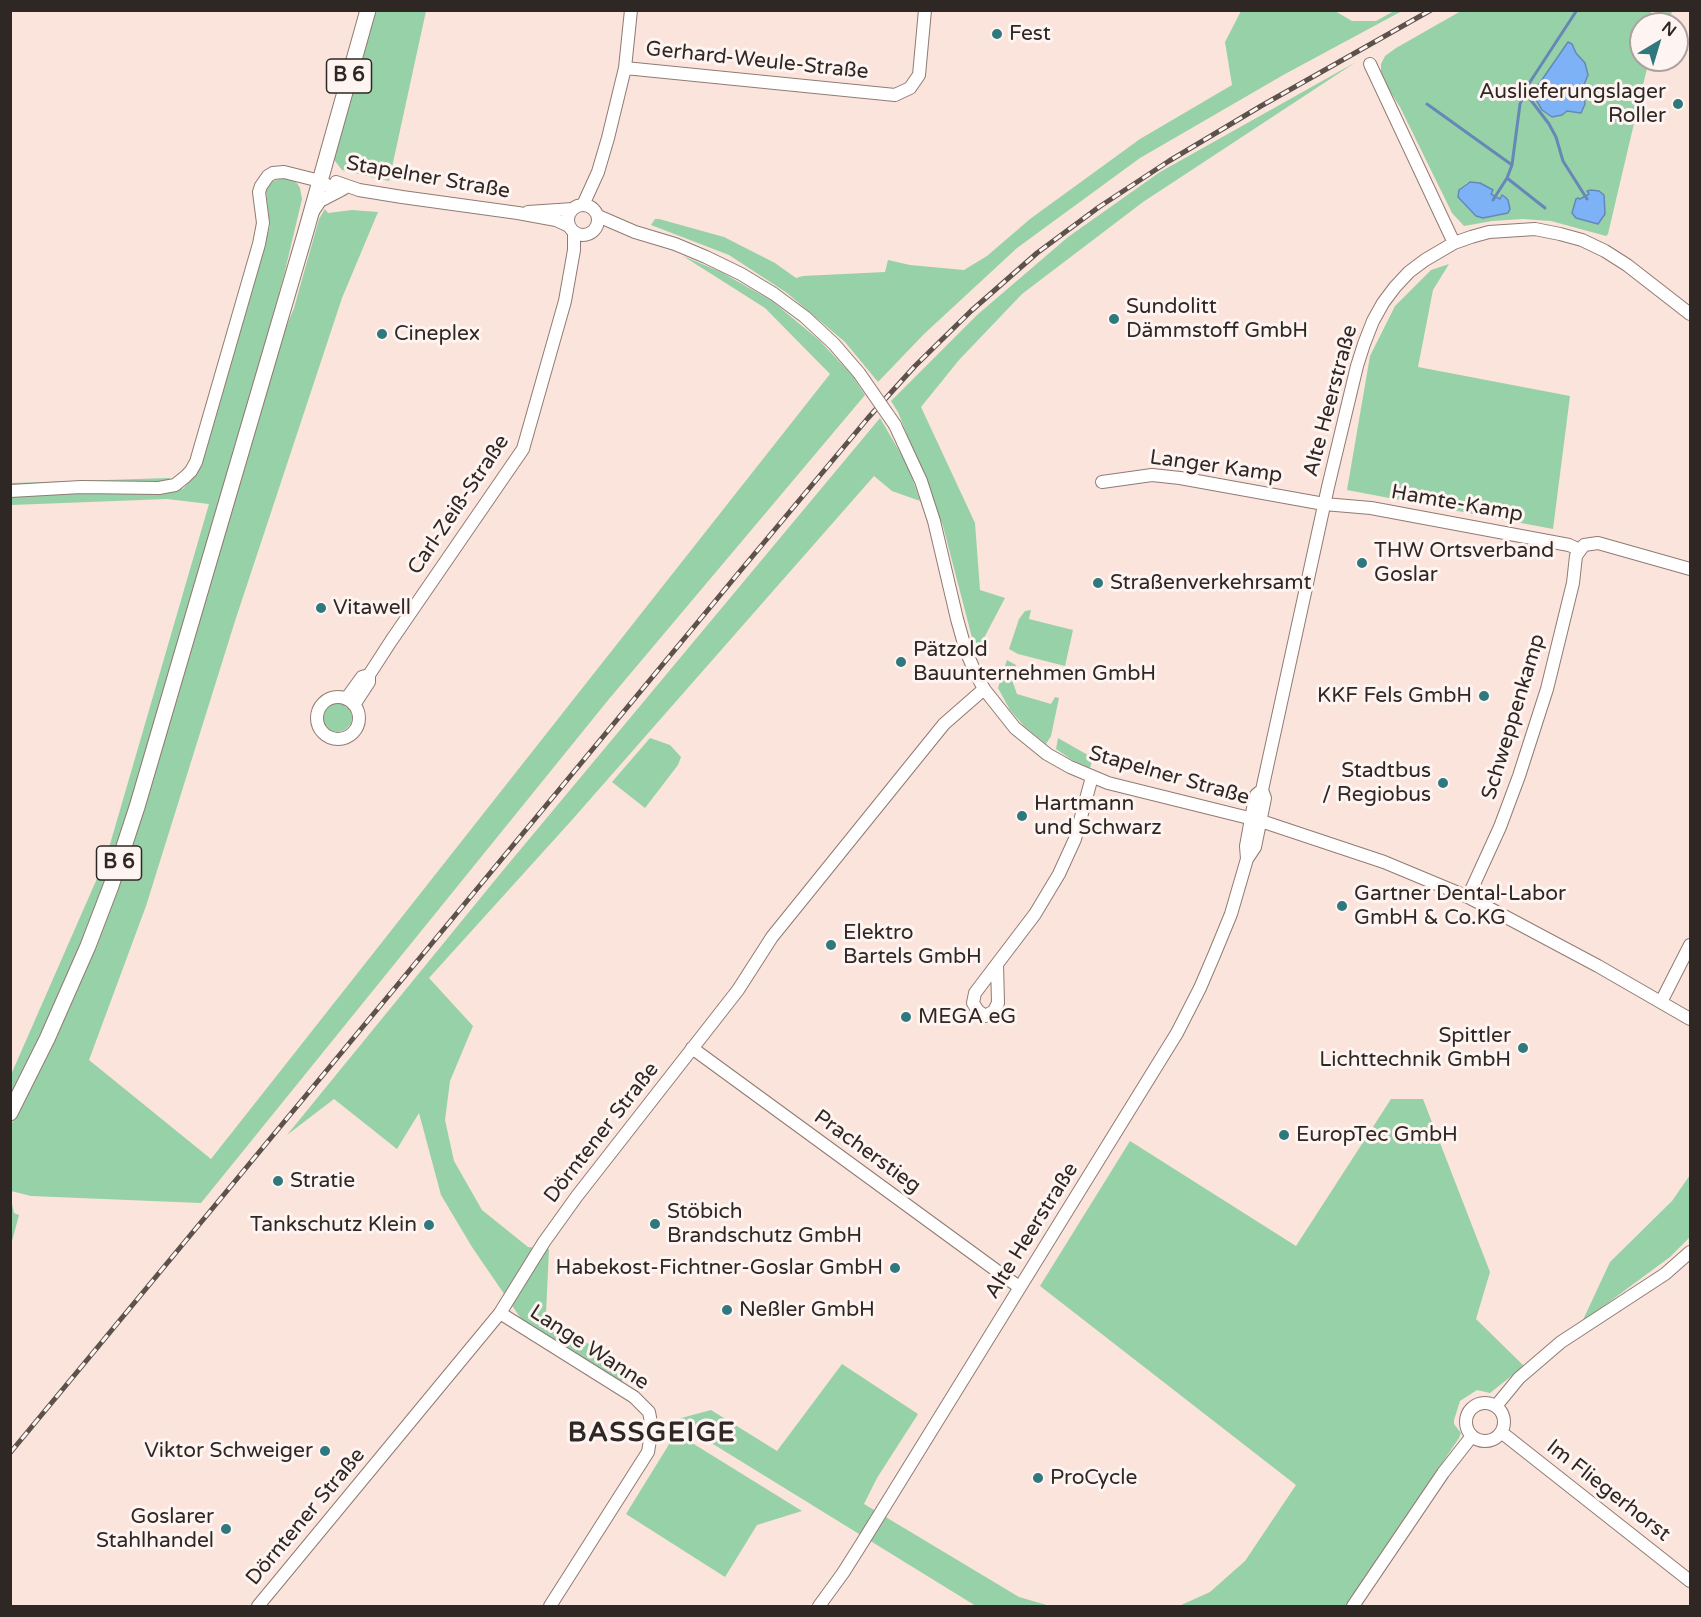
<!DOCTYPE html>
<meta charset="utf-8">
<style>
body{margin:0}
#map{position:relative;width:1701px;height:1617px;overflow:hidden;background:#fbe4db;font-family:"Varela Round",sans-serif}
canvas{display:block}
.frame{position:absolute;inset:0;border:12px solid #2f2723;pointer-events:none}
.north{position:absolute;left:1629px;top:12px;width:60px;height:60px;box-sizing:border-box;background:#fef4f1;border:2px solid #aba29f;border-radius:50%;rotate:38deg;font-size:16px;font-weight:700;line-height:24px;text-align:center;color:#2f2723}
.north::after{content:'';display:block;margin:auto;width:21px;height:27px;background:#2f787e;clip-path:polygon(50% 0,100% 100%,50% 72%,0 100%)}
</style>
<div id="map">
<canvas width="1701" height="1617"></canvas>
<div class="frame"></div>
<div class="north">N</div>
</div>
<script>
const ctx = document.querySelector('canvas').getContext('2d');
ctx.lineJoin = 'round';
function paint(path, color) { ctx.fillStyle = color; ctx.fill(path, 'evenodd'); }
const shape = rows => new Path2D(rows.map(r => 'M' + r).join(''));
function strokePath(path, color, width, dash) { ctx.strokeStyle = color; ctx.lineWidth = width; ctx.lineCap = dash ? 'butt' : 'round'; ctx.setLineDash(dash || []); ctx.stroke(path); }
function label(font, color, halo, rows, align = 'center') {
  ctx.font = font + ' "Varela Round",sans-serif'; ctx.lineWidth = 6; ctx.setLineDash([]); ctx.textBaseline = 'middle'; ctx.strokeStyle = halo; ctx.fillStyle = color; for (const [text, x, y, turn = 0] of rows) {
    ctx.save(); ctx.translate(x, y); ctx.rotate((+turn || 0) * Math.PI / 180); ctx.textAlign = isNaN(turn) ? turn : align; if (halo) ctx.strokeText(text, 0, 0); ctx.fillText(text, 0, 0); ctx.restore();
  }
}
const green = shape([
 [374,11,426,11,389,181,342,170,335,161,334,153],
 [1241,11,1335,11,1352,21,1376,21,1394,11,1402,11,1285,74,1140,158,1017,248,924,334,878,382,845,342,787,293,729,255,651,225,655,219,659,219,724,237,775,263,796,278,803,276,885,272,888,260,910,265,964,270,987,256,1030,219,1140,139,1232,85,1225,42],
 [1461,11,1651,11,1652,24,1641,24,1641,60,1649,60,1619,187,1608,234,1606,236,1551,221,1523,219,1492,221,1464,226,1452,213,1400,107,1386,85,1381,74,1381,64,1385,56,1396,48],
 [1476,182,1493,190,1491,194,1500,199,1502,196,1508,200,1458,194,1461,188,1467,183],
 [1589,194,1604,217,1598,224,1576,218,1573,215,1580,200],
 [1657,11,1672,11,1669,24,1658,24],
 [1356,62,1143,202,1022,294,959,360,921,407,975,523,980,590,1005,598,976,653,943,526,898,412,891,401,977,315,1068,237,1160,172],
 [286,178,297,183,300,188,302,199,284,275,185,627,106,884,83,945,11,1099,10,1077,106,858,209,504,167,499,11,505,11,483,169,478,183,489,200,469,270,226,266,191,269,185,273,181],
 [325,209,328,213,352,210,378,212,342,298,235,621,146,906,89,1060,211,1159,830,374,765,308,683,256,721,272,772,301,819,340,851,374,865,395,609,699,201,1203,31,1196,11,1191,11,1125,21,1104,144,809,233,502,283,335,294,308,319,219],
 [1449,264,1433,290,1418,367,1570,396,1553,529,1347,490,1370,356,1395,306,1431,270],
 [880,418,908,466,920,501,892,491,874,476,571,821,429,978,473,1026,450,1081,445,1120,454,1161,482,1210,528,1247,549,1249,546,1314,627,1371,621,1383,524,1323,472,1247,441,1195,419,1113,397,1149,334,1099,287,1135,500,874],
 [1031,610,1029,619,1073,630,1065,666,1018,654,1009,649,1019,619,1025,611],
 [1007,660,1016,665,1012,680,1017,694,1051,704,1055,697,1059,698,1051,736,1046,744,1024,726,1010,710,998,688],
 '322 717a15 15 0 1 1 30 0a15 15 0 1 1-30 0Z',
 [650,738,670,745,681,757,678,765,645,808,612,782],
 [1058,738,1093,758,1090,768,1072,760,1056,749],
 [1391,1099,1423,1099,1490,1272,1476,1319,1524,1366,1490,1393,1477,1390,1460,1401,1454,1420,1454,1424,1461,1433,1459,1438,1346,1606,1179,1606,1210,1592,1245,1561,1296,1485,1040,1286,1130,1141,1296,1246],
 [1690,1175,1690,1237,1670,1257,1582,1322,1610,1262,1672,1201],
 [11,1203,12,1204,14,1213,19,1215,11,1245],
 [842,1364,918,1414,877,1478,864,1504,1019,1597,1050,1606,976,1606,674,1420,711,1410,777,1451],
 [676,1433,802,1511,757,1525,725,1577,626,1514]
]);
const water = shape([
 [1568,42,1572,44,1576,53,1585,63,1588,75,1583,87,1585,104,1581,113,1567,111,1562,115,1552,117,1542,110,1535,98,1537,87,1568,42],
 [1470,182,1480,183,1493,190,1491,194,1500,199,1502,195,1505,197,1508,200,1510,209,1508,213,1483,218,1476,216,1458,197,1459,190,1470,182],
 [1591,190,1599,191,1604,195,1605,214,1598,224,1576,218,1572,213,1576,199,1578,198,1580,199,1589,194,1587,191,1591,190]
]);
const stream = shape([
 [1528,85,1540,92],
 [1528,87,1530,99,1549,124,1556,137,1563,161,1587,199],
 [1427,104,1512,165],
 [1507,178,1545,208],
 [1493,200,1507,178,1512,165,1520,104,1528,85,1577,10]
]);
const minor = shape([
 [1370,64,1454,243],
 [625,68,895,95,910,88,919,75,925,10],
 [336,182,359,190,402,197,518,213,556,220,569,226],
 '568 220a15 15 0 1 1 30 0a15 15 0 1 1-30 0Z',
 [583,205,598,172,608,138,625,68,631,10],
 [528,212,573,209],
 [312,213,320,201,343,189],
 [598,216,635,232,675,244,706,257,741,274,774,294,805,317,834,344,859,373],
 [895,425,921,481,934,521,957,619,966,651,975,672,984,689,1015,728,1047,754,1070,767,1108,783,1261,821,1384,862,1468,897,1506,917,1598,966,1690,1019],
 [1102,482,1152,475,1180,478,1324,504,1371,508,1569,545,1580,550],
 [10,491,81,487,159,488,175,485,185,477,191,471,196,462,259,244,263,223,259,192,261,186,268,176,273,173,284,172,320,181,330,187,343,189],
 '317 718a21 21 0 1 1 42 0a21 21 0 1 1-42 0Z',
 [346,699,362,677,369,675],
 [354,705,369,682,369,675,391,641,523,449,565,301,574,250,574,233],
 [1247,859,1246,846,1253,808,1256,795,1262,790,1328,487,1357,366,1364,344,1373,321,1383,303,1395,287,1409,272,1425,260,1454,243,1471,237,1489,232,1535,229,1560,234,1582,240,1605,251,1627,265,1690,314],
 [1468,897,1500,827,1519,776,1547,689,1573,583,1576,556,1584,545,1598,543,1690,569],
 [997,964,998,1003,994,1011,985,1016,978,1011,973,1003,975,993,1035,914,1059,874,1075,839,1092,777],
 [1661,1002,1690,945],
 [692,1048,1019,1287],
 [500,1313,634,1397,649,1412,652,1428,648,1452,550,1606],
 '1466 1422a19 19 0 1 1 38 0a19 19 0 1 1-38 0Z',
 [1496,1406,1519,1378,1561,1342,1665,1274,1690,1252],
 [1501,1432,1690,1581],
 [258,1606,500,1313,544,1242,577,1196,738,990,772,937,944,724,984,689],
 [819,1606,843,1573,862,1543,1177,1033,1200,988,1215,953,1231,914,1247,859,1255,847,1265,798,1262,790],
 [1353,1606,1443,1473,1472,1436]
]);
const major = shape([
 [10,1113,47,1039,88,946,111,886,137,807,306,231,368,10]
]);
const rail = shape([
 [10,1453,736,576,868,418,915,366,971,311,1037,253,1099,207,1169,161,1261,106,1431,10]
]);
const minorBridge = shape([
 [859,373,895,425]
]);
const markers = [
 [997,34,6,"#2f787e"],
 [1678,104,6,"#2f787e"],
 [1114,319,6,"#2f787e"],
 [382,334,6,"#2f787e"],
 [1362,563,6,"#2f787e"],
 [1098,583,6,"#2f787e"],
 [321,608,6,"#2f787e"],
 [901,662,6,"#2f787e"],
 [1484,696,6,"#2f787e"],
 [1443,783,6,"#2f787e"],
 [1022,816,6,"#2f787e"],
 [1342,906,6,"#2f787e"],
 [831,945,6,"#2f787e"],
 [906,1017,6,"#2f787e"],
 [1523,1048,6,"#2f787e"],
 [1284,1135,6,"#2f787e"],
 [278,1181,6,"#2f787e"],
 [655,1224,6,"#2f787e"],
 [429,1225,6,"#2f787e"],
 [895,1268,6,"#2f787e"],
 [727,1310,6,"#2f787e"],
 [325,1451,6,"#2f787e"],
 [1038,1478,6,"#2f787e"],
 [226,1529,6,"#2f787e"]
];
const shields = [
 [349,76,45],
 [119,863,45]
];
const shieldNames = [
 ["B 6",349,76],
 ["B 6",119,863]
];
const poiNames = [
 ["Fest",1009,34],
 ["Auslieferungslager",1666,92,"right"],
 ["Roller",1666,116,"right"],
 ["Sundolitt",1126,307],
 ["Dämmstoff GmbH",1126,331],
 ["Cineplex",394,334],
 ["THW Ortsverband",1374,551],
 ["Goslar",1374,575],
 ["Straßenverkehrsamt",1110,583],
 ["Vitawell",333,608],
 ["Pätzold",913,650],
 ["Bauunternehmen GmbH",913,674],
 ["KKF Fels GmbH",1472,696,"right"],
 ["Stadtbus",1431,771,"right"],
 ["/ Regiobus",1431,795,"right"],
 ["Hartmann",1034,804],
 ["und Schwarz",1034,828],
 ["Gartner Dental-Labor",1354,894],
 ["GmbH & Co.KG",1354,918],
 ["Elektro",843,933],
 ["Bartels GmbH",843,957],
 ["MEGA eG",918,1017],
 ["Spittler",1511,1036,"right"],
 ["Lichttechnik GmbH",1511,1060,"right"],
 ["EuropTec GmbH",1296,1135],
 ["Stratie",290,1181],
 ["Stöbich",667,1212],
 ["Brandschutz GmbH",667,1236],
 ["Tankschutz Klein",417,1225,"right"],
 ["Habekost-Fichtner-Goslar GmbH",883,1268,"right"],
 ["Neßler GmbH",739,1310],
 ["Viktor Schweiger",313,1451,"right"],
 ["ProCycle",1050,1478],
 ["Goslarer",214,1517,"right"],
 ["Stahlhandel",214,1541,"right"]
];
const streetNames = [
 ["Gerhard-Weule-Straße",757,61,6],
 ["Stapelner Straße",428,178,10],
 ["Alte Heerstraße",1331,401,-75],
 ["Langer Kamp",1216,467,8],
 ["Hamte-Kamp",1457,504,10],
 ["Carl-Zeiß-Straße",459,505,-56],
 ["Schweppenkamp",1514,717,-73],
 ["Stapelner Straße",1169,776,16],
 ["Dörntener Straße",602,1133,-52],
 ["Pracherstieg",867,1152,36],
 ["Alte Heerstraße",1032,1231,-58],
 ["Lange Wanne",589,1348,33],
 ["Im Fliegerhorst",1608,1491,38],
 ["Dörntener Straße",306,1517,-50]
];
const districtNames = [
 ["BASSGEIGE",652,1434]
];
paint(green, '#97d1a7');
paint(water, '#7eb2f7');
strokePath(water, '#6688b7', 1.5);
strokePath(stream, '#6688b7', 3);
strokePath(minor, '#907b73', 14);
strokePath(major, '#907b73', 17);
strokePath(minor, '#fff', 12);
strokePath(major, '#fff', 15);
strokePath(rail, '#5d514c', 5);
strokePath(rail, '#fef4f1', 3, [9]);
strokePath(minorBridge, '#907b73', 14, []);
strokePath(minorBridge, '#fff', 12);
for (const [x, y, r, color] of markers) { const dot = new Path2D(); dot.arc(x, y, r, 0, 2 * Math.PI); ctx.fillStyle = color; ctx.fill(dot); strokePath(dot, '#fef4f1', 2); }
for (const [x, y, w] of shields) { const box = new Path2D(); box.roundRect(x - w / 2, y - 17, w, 34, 4.5); ctx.fillStyle = '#fef4f1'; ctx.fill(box); strokePath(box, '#2f2723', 1.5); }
label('bold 20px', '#2f2723', null, shieldNames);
label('21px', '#2f2723', '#fef4f1', poiNames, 'left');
label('21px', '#2f2723', '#fef4f1', streetNames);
ctx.letterSpacing = '1.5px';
label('bold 27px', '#2f2723', '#fef4f1', districtNames);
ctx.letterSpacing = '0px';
</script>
